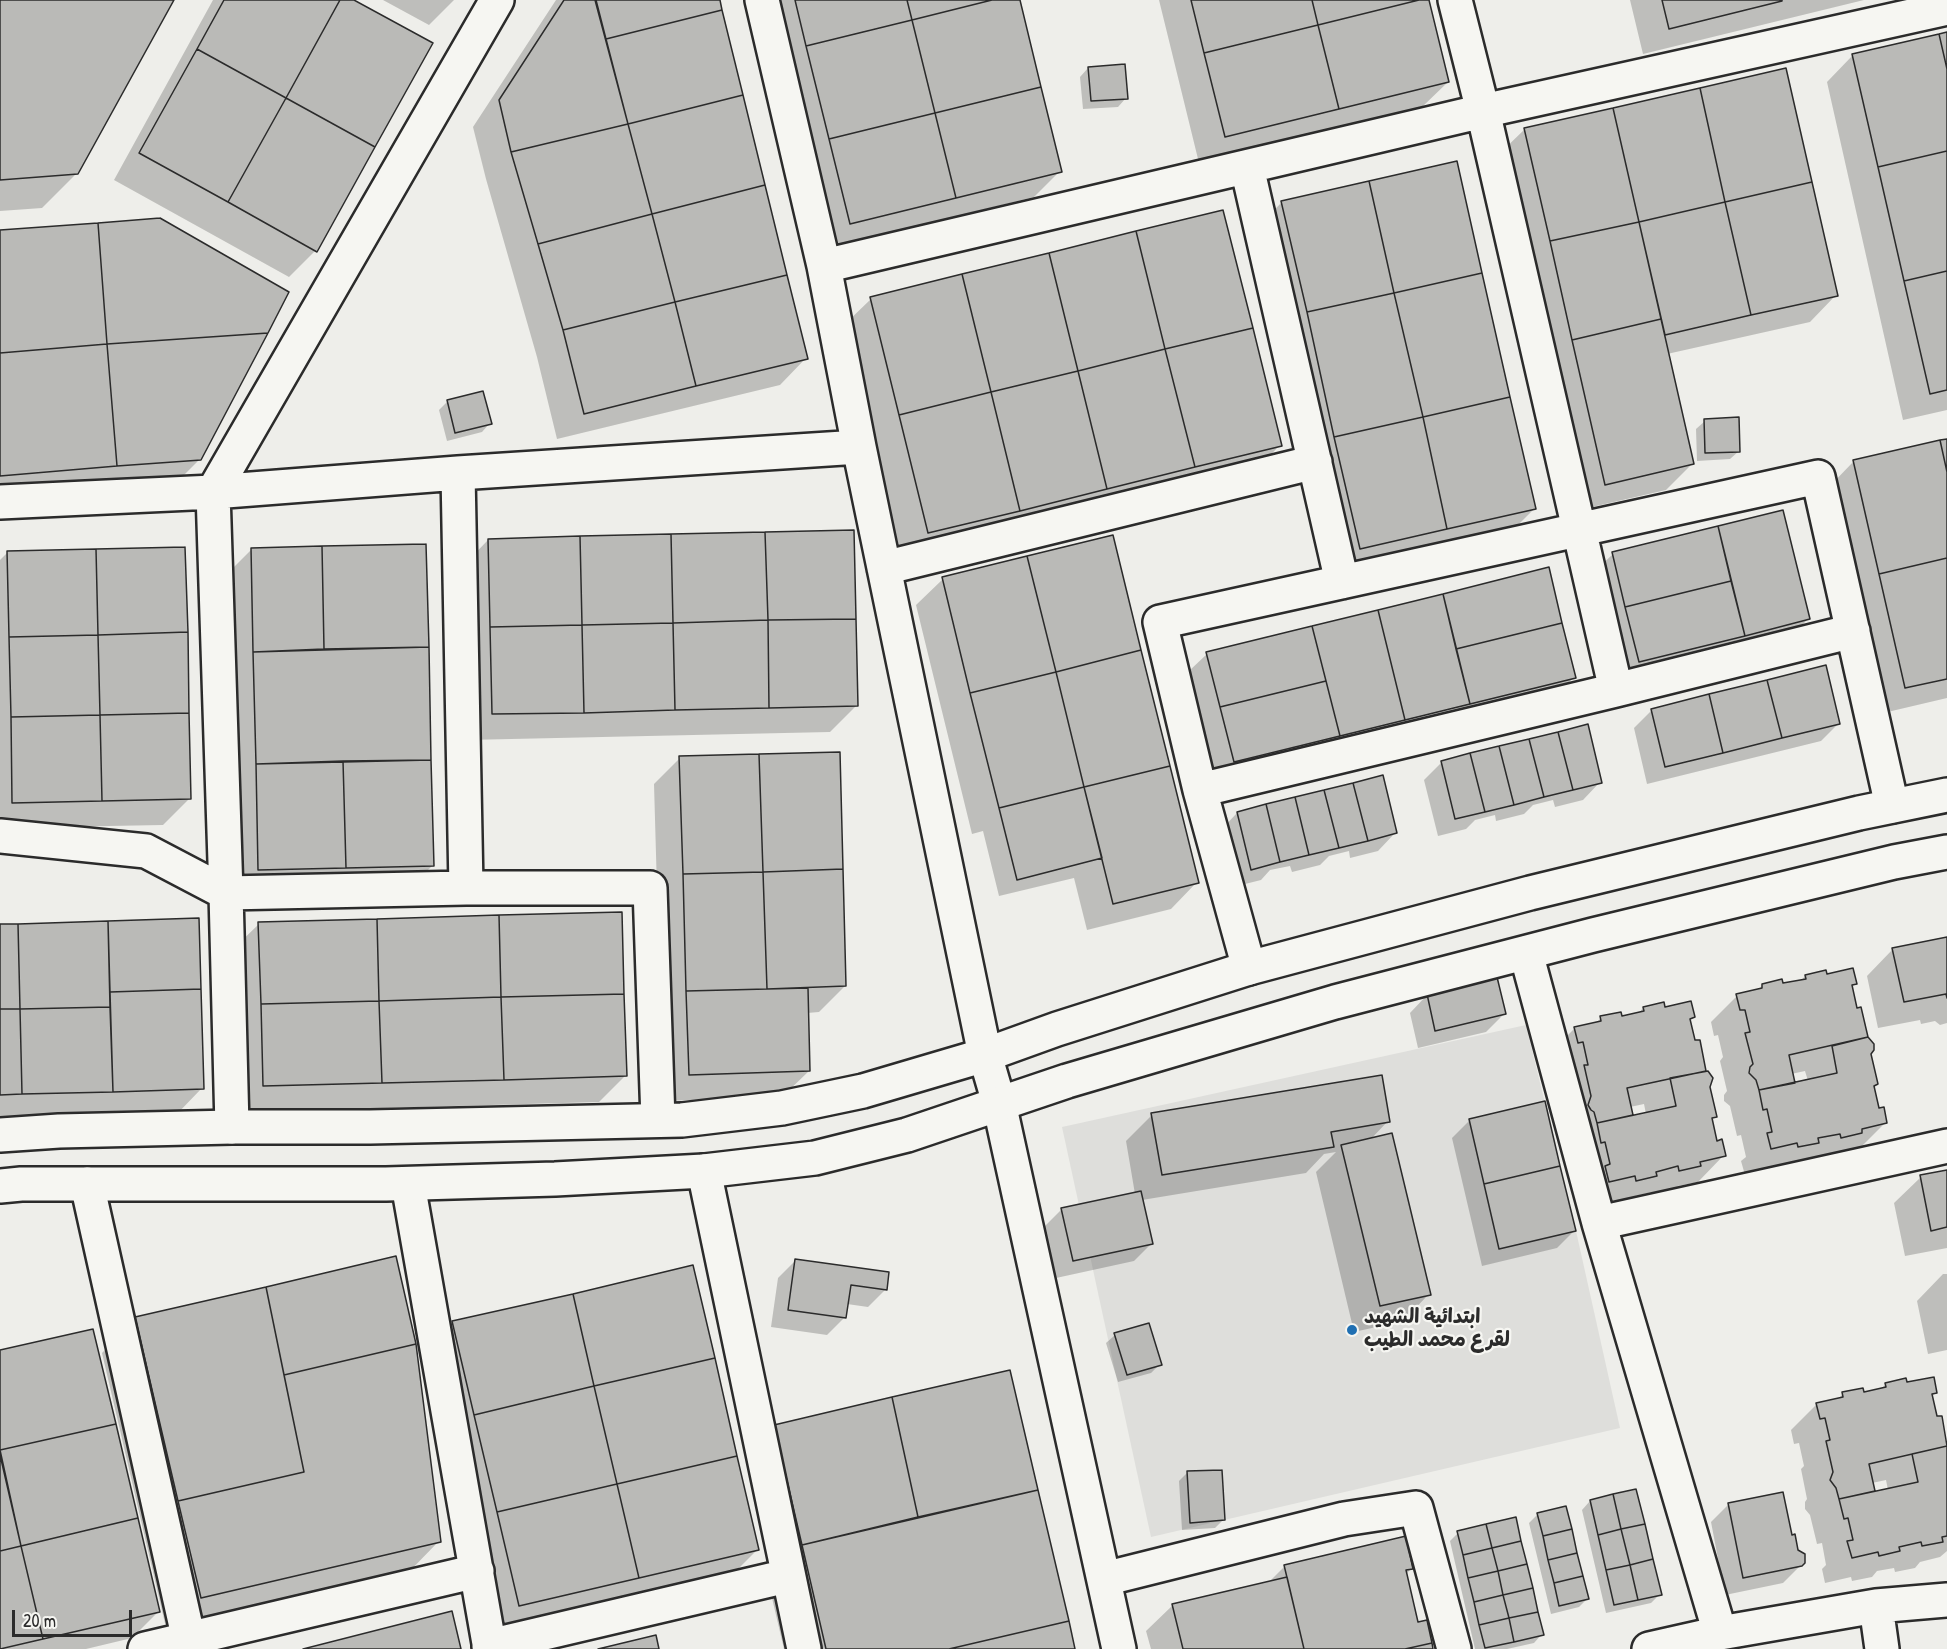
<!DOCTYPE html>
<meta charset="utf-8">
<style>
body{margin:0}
#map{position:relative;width:1947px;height:1649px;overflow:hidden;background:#eeeeea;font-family:"Patrick Hand",sans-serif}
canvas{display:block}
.scale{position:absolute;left:12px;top:1610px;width:120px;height:27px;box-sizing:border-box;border:3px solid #2b2b2b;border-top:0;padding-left:8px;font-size:18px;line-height:21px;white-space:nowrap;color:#2b2b2b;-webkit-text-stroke:4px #f6f6f2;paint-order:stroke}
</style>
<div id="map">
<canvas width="1947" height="1649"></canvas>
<div class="scale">20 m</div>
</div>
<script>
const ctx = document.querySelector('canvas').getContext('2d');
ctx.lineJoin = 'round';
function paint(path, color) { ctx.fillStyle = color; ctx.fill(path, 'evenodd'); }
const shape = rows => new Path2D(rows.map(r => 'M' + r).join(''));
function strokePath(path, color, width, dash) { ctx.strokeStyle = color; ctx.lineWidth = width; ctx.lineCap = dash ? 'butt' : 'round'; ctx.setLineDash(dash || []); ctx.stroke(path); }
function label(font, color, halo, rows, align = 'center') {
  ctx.font = font + ' "Patrick Hand","Playpen Sans Arabic",sans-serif'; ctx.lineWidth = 4.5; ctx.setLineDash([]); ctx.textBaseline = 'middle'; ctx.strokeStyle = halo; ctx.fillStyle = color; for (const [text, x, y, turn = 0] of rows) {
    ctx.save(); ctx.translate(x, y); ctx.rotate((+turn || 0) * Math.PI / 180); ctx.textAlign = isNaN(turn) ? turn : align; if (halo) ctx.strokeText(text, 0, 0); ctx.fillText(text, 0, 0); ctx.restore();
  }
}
const built = shape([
 [1526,1025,1576,1231,1620,1428,1151,1537,1062,1127]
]);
const shadow = shape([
 [0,0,173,0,77,173,42,208,0,211],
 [213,0,352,0,315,251,289,277,114,180],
 [383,0,454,0,429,25],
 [556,0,718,0,806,358,780,385,557,439,537,357,486,179,473,127],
 [762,0,1018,0,1060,171,1034,197,824,249],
 [1159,0,1428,0,1448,82,1421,108,1199,163],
 [1630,0,1864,0,1643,54],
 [1947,34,1947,410,1903,420,1827,82,1853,55],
 [1088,68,1126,98,1118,107,1083,109,1080,77],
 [1525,129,1836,295,1810,322,1667,354,1692,464,1666,490,1579,510,1498,155],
 [1282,202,1534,509,1508,535,1333,574,1256,229],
 [0,232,200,459,173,486,0,499],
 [871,299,1280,445,1254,472,902,559,844,325],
 [447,402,490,423,482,432,447,441,439,410],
 [1705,421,1739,451,1730,459,1697,461,1696,429],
 [1947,440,1947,698,1879,714,1828,488,1854,461],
 [1782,511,1808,619,1782,645,1621,679,1595,571,1613,554],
 [488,540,856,706,830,732,466,740,462,567],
 [425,545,432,866,406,892,232,896,225,576,252,549],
 [7,553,190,798,163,825,0,828,0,560],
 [943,579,1197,882,1171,909,1087,930,1074,878,999,896,983,831,972,834,916,605],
 [1207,654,1574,677,1557,695,1216,779,1189,671],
 [1652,710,1839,723,1821,741,1647,784,1634,728],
 [680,758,845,986,819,1012,807,1013,809,1071,782,1097,663,1101,654,784],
 [1442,762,1600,782,1583,800,1555,807,1553,800,1533,805,1524,814,1496,821,1495,815,1475,820,1466,829,1438,836,1424,780],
 [1237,813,1395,833,1378,851,1350,858,1349,851,1329,856,1320,865,1292,872,1290,866,1270,870,1261,880,1233,887,1220,831],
 [197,920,202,1088,176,1115,0,1120,0,926],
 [259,924,625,1076,599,1102,237,1112,232,950],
 [1947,939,1947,1023,1940,1025,1935,1021,1921,1024,1920,1020,1878,1028,1867,976,1893,949],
 [1805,976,1826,976,1855,984,1851,988,1856,1010,1860,1009,1867,1038,1877,1084,1873,1088,1878,1110,1886,1122,1859,1149,1745,1175,1741,1161,1746,1157,1741,1135,1737,1136,1730,1106,1724,1101,1724,1095,1727,1091,1720,1061,1723,1057,1718,1035,1714,1036,1711,1022,1737,996,1757,991,1763,985,1782,985,1800,982],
 [1805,1071,1808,1081,1794,1084,1791,1074],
 [1427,995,1504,1014,1486,1032,1418,1048,1410,1013],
 [1643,1008,1664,1008,1693,1017,1689,1021,1694,1042,1698,1041,1705,1071,1711,1077,1708,1086,1715,1116,1711,1121,1716,1142,1724,1155,1698,1182,1678,1186,1673,1192,1653,1196,1652,1192,1635,1196,1629,1202,1583,1207,1549,1054,1575,1028,1595,1024,1601,1018,1621,1018,1638,1014],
 [1644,1104,1646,1114,1632,1117,1630,1107],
 [1152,1115,1388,1121,1370,1140,1429,1294,1403,1321,1354,1332,1316,1172,1336,1152,1324,1154,1306,1173,1142,1200,1151,1244,1134,1261,1056,1278,1044,1227,1062,1209,1135,1194,1126,1141],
 [1470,1120,1574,1231,1557,1248,1482,1266,1452,1138],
 [1947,1172,1947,1248,1905,1256,1894,1203,1921,1177],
 [795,1261,886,1289,868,1307,847,1304,845,1317,827,1335,771,1327,778,1278],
 [1943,1274,1947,1274,1947,1350,1928,1354,1917,1301],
 [136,1318,439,1541,405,1576,167,1632,102,1353],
 [453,1323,758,1549,731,1576,493,1631,427,1349],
 [1115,1335,1160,1364,1151,1373,1118,1382,1106,1343],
 [0,1352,158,1612,132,1638,86,1649,0,1649],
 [1009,1371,1074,1649,784,1649,768,1581,776,1573,748,1453,774,1426],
 [1886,1384,1906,1384,1936,1392,1931,1397,1936,1418,1947,1447,1947,1551,1940,1557,1920,1562,1915,1568,1895,1572,1894,1568,1877,1571,1872,1577,1852,1581,1851,1577,1825,1583,1822,1569,1826,1565,1822,1543,1817,1544,1810,1515,1805,1509,1805,1502,1807,1499,1801,1469,1804,1466,1799,1443,1794,1444,1791,1430,1817,1404,1837,1400,1843,1394,1863,1394,1880,1390],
 [1886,1480,1888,1490,1874,1493,1872,1483],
 [1187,1473,1224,1519,1215,1528,1182,1530,1179,1481],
 [1590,1501,1660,1594,1651,1603,1606,1613,1582,1510],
 [1729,1504,1790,1536,1801,1565,1783,1583,1725,1595,1711,1522],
 [1538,1514,1587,1599,1579,1607,1551,1614,1529,1523],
 [1458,1533,1542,1634,1534,1643,1507,1649,1475,1649,1450,1541],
 [1285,1566,1412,1568,1405,1575,1417,1624,1432,1649,1151,1649,1146,1631,1173,1605,1269,1582]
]);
const building = shape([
 [0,0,174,0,78,174,0,180,0,0],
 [224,0,340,0,286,98,197,49,224,0],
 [340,0,354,0,433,43,375,147,286,98,340,0],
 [564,0,595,0,628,124,511,152,499,100,564,0],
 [596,0,720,0,722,10,606,39,596,0],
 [795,0,907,0,912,20,806,46,795,0],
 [907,0,992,0,912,20,907,0],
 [992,0,1020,0,1041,87,935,113,912,20,992,0],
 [1191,0,1312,0,1318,25,1204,53,1191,0],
 [1312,0,1419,0,1318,25,1312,0],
 [1419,0,1429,0,1449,82,1339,109,1318,25,1419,0],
 [1662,0,1782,0,1782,1,1669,29,1662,0],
 [722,10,743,95,628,124,606,39,722,10],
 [912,20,935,113,829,139,806,46,912,20],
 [1318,25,1339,109,1225,137,1204,53,1318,25],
 [1947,32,1947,69,1939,34,1947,32],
 [1939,34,1947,69,1947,151,1878,167,1852,54,1939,34],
 [197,49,286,98,228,202,139,153,197,49],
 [1125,64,1128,99,1091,101,1088,67,1125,64],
 [1786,68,1812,182,1725,202,1700,88,1786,68],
 [1041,87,1062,172,956,198,935,113,1041,87],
 [1700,88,1725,202,1639,222,1613,108,1700,88],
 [743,95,765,185,652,214,628,124,743,95],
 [286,98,375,147,317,252,228,202,286,98],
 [1613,108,1639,222,1550,241,1524,128,1613,108],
 [935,113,956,198,850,224,829,139,935,113],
 [628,124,652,214,538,244,511,152,628,124],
 [1947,151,1947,271,1904,281,1878,167,1947,151],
 [1457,161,1482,273,1394,293,1369,181,1457,161],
 [1369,181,1394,293,1307,312,1281,201,1369,181],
 [1812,182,1838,296,1751,315,1725,202,1812,182],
 [765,185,787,275,675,302,652,214,765,185],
 [1725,202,1751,315,1665,335,1639,222,1725,202],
 [1223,210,1253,328,1165,349,1136,231,1223,210],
 [652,214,675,302,563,330,538,244,652,214],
 [160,218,289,292,268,333,107,344,98,223,160,218],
 [1639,222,1661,319,1572,340,1550,241,1639,222],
 [98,223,107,344,0,353,0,230,98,223],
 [1136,231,1165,349,1078,371,1049,253,1136,231],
 [1049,253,1078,371,991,392,962,274,1049,253],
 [1947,271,1947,390,1930,394,1904,281,1947,271],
 [1482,273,1510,397,1423,417,1394,293,1482,273],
 [962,274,991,392,899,415,870,297,962,274],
 [787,275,808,359,696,386,675,302,787,275],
 [1394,293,1423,417,1334,437,1307,312,1394,293],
 [675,302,696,386,584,414,563,330,675,302],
 [1661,319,1694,464,1605,485,1572,340,1661,319],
 [1253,328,1282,446,1195,467,1165,349,1253,328],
 [268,333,201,460,117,466,107,344,268,333],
 [107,344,117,466,0,476,0,353,107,344],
 [1165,349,1195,467,1107,489,1078,371,1165,349],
 [1078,371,1107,489,1020,511,991,392,1078,371],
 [483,391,492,424,455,433,447,400,483,391],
 [991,392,1020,511,928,533,899,415,991,392],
 [1510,397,1536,509,1447,529,1423,417,1510,397],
 [1423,417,1447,529,1360,549,1334,437,1423,417],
 [1739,417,1740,452,1705,453,1704,419,1739,417],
 [1947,439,1947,472,1940,440,1947,439],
 [1940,440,1947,472,1947,558,1879,574,1853,460,1940,440],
 [1783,510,1810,619,1745,636,1718,526,1783,510],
 [1718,526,1731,581,1625,607,1612,552,1718,526],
 [854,530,856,619,768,620,765,532,854,530],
 [765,532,768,620,673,623,671,534,765,532],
 [671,534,673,623,582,625,580,536,671,534],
 [1113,535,1141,650,1056,672,1027,556,1113,535],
 [580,536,582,625,490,627,488,539,580,536],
 [426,544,429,647,324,649,322,546,426,544],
 [322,546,324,649,253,652,251,548,322,546],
 [185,547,188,632,98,635,96,549,185,547],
 [96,549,98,635,9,637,7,551,96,549],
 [1027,556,1056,672,970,693,942,577,1027,556],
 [1947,558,1947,679,1905,688,1879,574,1947,558],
 [1549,567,1562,623,1456,649,1443,594,1549,567],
 [1731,581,1745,636,1639,662,1625,607,1731,581],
 [1443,594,1470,704,1405,720,1378,610,1443,594],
 [1378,610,1405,720,1340,736,1312,626,1378,610],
 [856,619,858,706,769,708,768,620,856,619],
 [768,620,769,708,675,710,673,623,768,620],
 [673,623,675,710,584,713,582,625,673,623],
 [1562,623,1576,678,1470,704,1456,649,1562,623],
 [582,625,584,713,492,714,490,627,582,625],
 [1312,626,1326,681,1220,707,1206,652,1312,626],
 [188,632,189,713,100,715,98,635,188,632],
 [98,635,100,715,11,717,9,637,98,635],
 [429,647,431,760,256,764,253,652,429,647],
 [1141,650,1170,766,1084,787,1056,672,1141,650],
 [1826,665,1840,724,1782,738,1767,680,1826,665],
 [1056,672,1084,787,999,808,970,693,1056,672],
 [1767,680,1782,738,1723,753,1709,694,1767,680],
 [1326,681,1340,736,1234,762,1220,707,1326,681],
 [1709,694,1723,753,1665,767,1651,709,1709,694],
 [189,713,191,799,102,801,100,715,189,713],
 [100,715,102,801,12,803,11,717,100,715],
 [1588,724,1602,783,1573,790,1558,732,1588,724],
 [1558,732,1573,790,1544,797,1529,739,1558,732],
 [1529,739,1544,797,1514,805,1499,746,1529,739],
 [1499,746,1514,805,1485,812,1470,753,1499,746],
 [840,752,843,869,763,872,759,754,840,752],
 [1470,753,1485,812,1455,819,1441,761,1470,753],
 [759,754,763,872,683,874,679,756,759,754],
 [431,760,434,866,346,868,343,761,431,760],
 [343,761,346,868,258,870,256,764,343,761],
 [1170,766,1199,883,1113,904,1084,787,1170,766],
 [1383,775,1397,833,1368,841,1353,783,1383,775],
 [1353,783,1368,841,1339,848,1324,790,1353,783],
 [1084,787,1102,858,1017,880,999,808,1084,787],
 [1324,790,1339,848,1309,855,1295,797,1324,790],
 [1295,797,1309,855,1280,862,1266,804,1295,797],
 [1266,804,1280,862,1251,870,1237,812,1266,804],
 [843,869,846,986,767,989,763,872,843,869],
 [763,872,767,989,686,991,683,874,763,872],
 [622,912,624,994,501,997,499,915,622,912],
 [499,915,501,997,379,1001,377,919,499,915],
 [199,918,201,989,110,992,108,921,199,918],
 [377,919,379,1001,261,1004,258,922,377,919],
 [108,921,110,1007,20,1009,18,924,108,921],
 [0,924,18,924,20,1009,0,1009,0,924],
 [1947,937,1947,998,1946,994,1904,1002,1892,948,1947,937],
 [1853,968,1857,984,1852,985,1857,1008,1861,1007,1868,1037,1789,1055,1795,1083,1759,1090,1756,1080,1749,1073,1750,1067,1753,1064,1745,1033,1750,1032,1745,1010,1740,1010,1736,994,1762,988,1762,984,1782,979,1783,983,1806,979,1805,975,1826,970,1827,974,1853,968],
 [1497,977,1506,1014,1435,1031,1427,994,1497,977],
 [808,988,810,1071,689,1075,686,991,808,988],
 [201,989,204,1089,113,1092,110,992,201,989],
 [624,994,627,1076,504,1080,501,997,624,994],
 [501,997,504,1080,382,1083,379,1001,501,997],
 [379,1001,382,1083,263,1086,261,1004,379,1001],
 [1691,1001,1695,1017,1690,1019,1695,1040,1700,1040,1706,1071,1627,1088,1633,1115,1597,1123,1594,1112,1591,1110,1588,1105,1591,1096,1584,1065,1588,1065,1583,1042,1578,1043,1574,1027,1601,1021,1600,1016,1621,1012,1622,1016,1644,1011,1643,1007,1664,1002,1665,1007,1691,1001],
 [110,1007,113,1092,22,1094,20,1009,110,1007],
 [0,1009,20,1009,22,1094,0,1095,0,1009],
 [1868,1037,1874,1044,1874,1050,1871,1054,1878,1084,1874,1086,1879,1108,1884,1107,1887,1123,1862,1129,1862,1133,1841,1138,1840,1134,1818,1138,1819,1143,1798,1147,1797,1143,1771,1149,1767,1133,1772,1132,1767,1109,1763,1110,1759,1090,1837,1073,1832,1046,1868,1037],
 [1708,1071,1713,1078,1710,1087,1717,1117,1712,1118,1717,1141,1722,1139,1726,1156,1700,1162,1701,1166,1679,1171,1678,1166,1656,1172,1657,1176,1636,1181,1635,1176,1609,1182,1605,1166,1610,1164,1605,1142,1601,1143,1597,1123,1676,1106,1670,1078,1708,1071],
 [1382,1075,1390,1122,1331,1132,1334,1147,1162,1175,1151,1113,1382,1075],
 [1545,1101,1560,1166,1484,1184,1469,1119,1545,1101],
 [1392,1133,1431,1295,1380,1306,1341,1145,1392,1133],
 [1560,1166,1576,1231,1499,1249,1484,1184,1560,1166],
 [1947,1170,1947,1227,1931,1231,1920,1175,1947,1170],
 [1141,1191,1153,1244,1073,1261,1061,1208,1141,1191],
 [396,1256,416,1344,284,1375,266,1287,396,1256],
 [795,1259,889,1272,887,1290,851,1285,846,1318,788,1310,795,1259],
 [693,1265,715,1358,594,1386,573,1294,693,1265],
 [266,1287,304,1472,178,1501,135,1317,266,1287],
 [573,1294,594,1386,474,1415,452,1321,573,1294],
 [1149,1323,1162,1365,1127,1375,1114,1333,1149,1323],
 [93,1329,116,1424,0,1450,0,1350,93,1329],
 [416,1344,441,1542,201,1598,178,1501,304,1472,284,1375,416,1344],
 [715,1358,737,1456,617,1484,594,1386,715,1358],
 [1010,1370,1038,1490,918,1517,892,1397,1010,1370],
 [1934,1377,1937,1393,1932,1394,1937,1416,1942,1416,1947,1446,1869,1464,1875,1491,1839,1499,1836,1488,1830,1480,1833,1472,1826,1441,1830,1440,1825,1418,1820,1419,1816,1403,1843,1397,1842,1392,1863,1388,1864,1392,1886,1387,1885,1383,1906,1378,1907,1382,1934,1377],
 [594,1386,617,1484,497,1512,474,1415,594,1386],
 [892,1397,918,1517,802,1545,774,1425,892,1397],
 [116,1424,138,1518,21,1546,0,1450,116,1424],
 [1947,1446,1947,1536,1942,1537,1943,1542,1922,1546,1921,1542,1899,1547,1900,1551,1879,1556,1878,1552,1852,1558,1847,1541,1853,1540,1848,1518,1844,1519,1839,1499,1918,1482,1912,1454,1947,1446],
 [0,1455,21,1546,0,1551,0,1455],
 [737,1456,759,1550,639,1578,617,1484,737,1456],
 [1222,1470,1225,1520,1190,1523,1187,1471,1222,1470],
 [617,1484,639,1578,519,1606,497,1512,617,1484],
 [1636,1489,1645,1524,1621,1529,1613,1494,1636,1489],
 [1038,1490,1069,1621,949,1649,826,1649,802,1545,1038,1490],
 [1783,1492,1792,1535,1795,1534,1798,1550,1805,1554,1805,1563,1802,1566,1743,1578,1728,1503,1783,1492],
 [1613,1494,1621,1529,1598,1535,1590,1500,1613,1494],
 [1566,1506,1572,1529,1543,1536,1537,1513,1566,1506],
 [1516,1517,1521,1541,1492,1548,1486,1524,1516,1517],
 [138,1518,160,1612,43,1639,21,1546,138,1518],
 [1486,1524,1492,1548,1463,1555,1457,1531,1486,1524],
 [1645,1524,1653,1559,1630,1565,1621,1529,1645,1524],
 [1572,1529,1577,1553,1548,1560,1543,1536,1572,1529],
 [1621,1529,1630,1565,1606,1570,1598,1535,1621,1529],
 [1406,1536,1413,1569,1406,1570,1418,1622,1427,1620,1432,1643,1405,1649,1304,1649,1284,1565,1406,1536],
 [1521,1541,1527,1564,1498,1571,1492,1548,1521,1541],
 [21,1546,43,1639,0,1649,0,1551,21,1546],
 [1492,1548,1498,1571,1468,1578,1463,1555,1492,1548],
 [1577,1553,1583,1576,1554,1583,1548,1560,1577,1553],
 [1653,1559,1662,1595,1638,1600,1630,1565,1653,1559],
 [1527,1564,1533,1588,1503,1595,1498,1571,1527,1564],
 [1630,1565,1638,1600,1614,1605,1606,1570,1630,1565],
 [1498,1571,1503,1595,1474,1602,1468,1578,1498,1571],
 [1583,1576,1589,1599,1559,1606,1554,1583,1583,1576],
 [1287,1577,1304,1649,1183,1649,1172,1604,1287,1577],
 [1533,1588,1538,1612,1509,1618,1503,1595,1533,1588],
 [1503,1595,1509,1618,1479,1625,1474,1602,1503,1595],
 [452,1611,461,1649,303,1649,452,1611],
 [1538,1612,1544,1635,1514,1642,1509,1618,1538,1612],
 [1509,1618,1514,1642,1485,1648,1479,1625,1509,1618],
 [1069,1621,1075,1649,949,1649,1069,1621],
 [656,1635,659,1649,598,1649,656,1635],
 [1432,1643,1433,1649,1405,1649,1432,1643]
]);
const street = shape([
 [497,0,213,492,226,893,466,888,650,888,658,1120],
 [762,0,824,266,859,447,985,1055,999,1103,1119,1649],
 [1455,0,1483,111,1616,690],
 [1247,167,1342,582],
 [824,266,1483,111,1947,8],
 [458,473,466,888],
 [0,502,213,492,458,473,859,447],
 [884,568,1315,462],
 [1200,790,1616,690,1853,631],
 [0,836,146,851,226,893,232,1127],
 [1526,953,1599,1223,1720,1633],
 [1249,968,1200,790,1160,622,1818,477,1892,806],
 [704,1171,804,1649],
 [87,1184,191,1649],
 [408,1184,490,1649],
 [1599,1223,1947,1146],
 [1104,1579,1344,1519,1416,1508,1454,1649],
 [1876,1606,1882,1649],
 [489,1646,787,1576],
 [145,1649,477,1571],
 [1649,1649,1720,1633,1876,1606,1947,1600]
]);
const secondary = shape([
 [0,1135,59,1131,232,1127,370,1127,682,1120,782,1108,863,1091,985,1055,1057,1029,1249,968,1530,893,1859,813,1947,795],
 [0,1186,21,1184,386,1184,555,1179,704,1171,815,1158,907,1135,1067,1081,1335,1002,1593,935,1894,862,1947,852]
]);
const markers = [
 [1352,1330,6,"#1f6fb2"]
];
const poiNames = [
 ["ابتدائية الشهيد",1364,1318],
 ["لقرع محمد الطيب",1364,1341]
];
paint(built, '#dededb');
paint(shadow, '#0003');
paint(building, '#babab7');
strokePath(building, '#2b2b2b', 1.5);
strokePath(street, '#2b2b2b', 38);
strokePath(secondary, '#2b2b2b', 38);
strokePath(street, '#f6f6f2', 33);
strokePath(secondary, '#f6f6f2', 33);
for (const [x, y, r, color] of markers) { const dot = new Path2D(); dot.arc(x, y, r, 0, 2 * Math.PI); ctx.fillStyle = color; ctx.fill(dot); strokePath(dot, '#f6f6f2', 2); }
label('bold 20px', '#2b2b2b', '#f6f6f2', poiNames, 'left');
</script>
